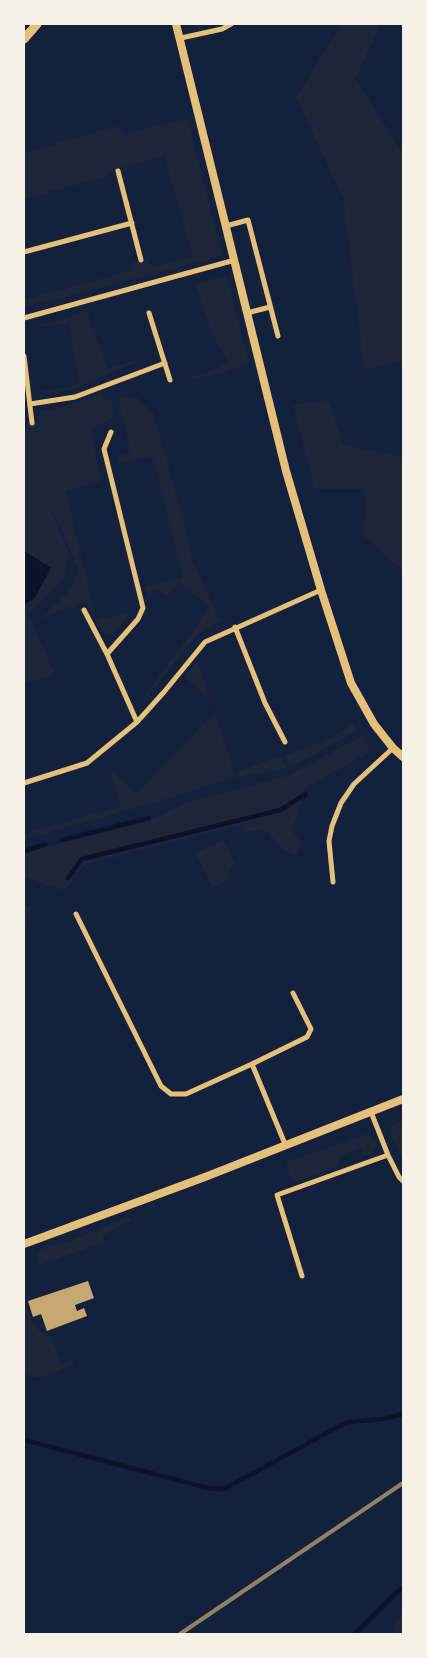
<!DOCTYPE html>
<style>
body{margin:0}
#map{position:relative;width:427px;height:1658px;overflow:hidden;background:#14213d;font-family:"IBM Plex Sans",sans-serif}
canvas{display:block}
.frame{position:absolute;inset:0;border:25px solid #f6f1e7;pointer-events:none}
</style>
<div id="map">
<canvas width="427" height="1658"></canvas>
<div class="frame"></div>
</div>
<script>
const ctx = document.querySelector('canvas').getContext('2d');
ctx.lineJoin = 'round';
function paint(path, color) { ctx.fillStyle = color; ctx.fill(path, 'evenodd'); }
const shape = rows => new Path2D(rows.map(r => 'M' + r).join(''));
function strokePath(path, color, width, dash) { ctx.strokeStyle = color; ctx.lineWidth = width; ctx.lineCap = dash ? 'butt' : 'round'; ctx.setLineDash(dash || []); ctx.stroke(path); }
const green = shape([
 [342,24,381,24,355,79,403,153,403,362,364,369,343,198,296,97],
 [187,119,222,253,216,258,24,307,24,300,133,270,131,263,149,259,151,267,193,256,164,155,109,172,108,176,24,199,24,153,116,126,124,134],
 [226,275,249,363,219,374,183,380,213,370,228,361,213,335,196,284],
 [87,311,107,369,150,356,72,390,45,393,41,391,68,387,79,383,69,323,32,328],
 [100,393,103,400,111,399,115,416,91,429,101,481,66,491,96,620,131,612,113,635,107,635,99,627,86,603,72,609,70,606,40,620,72,587,78,568,38,476,69,555,64,579,28,613,55,675,24,683,24,604,34,598,51,568,24,551,24,425,39,422,40,412,78,402],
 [135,396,153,412,185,526,192,560,220,621,197,635,149,695,141,703,139,703,193,631,209,606,179,582,167,595,156,590,147,599,145,586,183,577,153,456,118,464,117,456,131,454,119,400],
 [328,400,343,445,402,457,403,571,364,536,365,489,315,489,293,405],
 [197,660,236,777,150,804,24,839,24,833,121,807,110,769,136,793,214,714,209,699,185,677],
 [353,722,357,730,314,755,290,766,286,755,334,737],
 [362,736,370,752,305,788,298,815,291,829,302,844,295,855,282,849,268,832,260,830,245,832,242,825,84,865,65,890,51,887,24,876,24,854,52,845,149,821,187,802,290,775],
 [281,756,286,768,239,777,237,772],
 [224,840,235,863,229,870,227,881,213,887,195,853],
 [24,906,32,906,24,931],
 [403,1120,403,1161,389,1131,393,1125],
 [367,1134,377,1141,376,1147,371,1155,364,1156,361,1148,338,1157,340,1165,293,1183,286,1162],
 [129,1216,132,1220,102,1236,105,1242,39,1265,36,1252,39,1250,73,1240],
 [24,1301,33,1324,44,1335,51,1337,62,1365,73,1360,74,1364,42,1377,32,1377,26,1374,24,1371],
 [403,1613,403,1634,394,1634,396,1622]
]);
const water = shape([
 [24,551,51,568,34,599,24,604]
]);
const stream = shape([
 [62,840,149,818],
 [24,851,46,844],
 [68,878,82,859,280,810,306,794],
 [24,1440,208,1488,224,1489,347,1422,383,1419,403,1414],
 [355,1634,398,1591,403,1588]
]);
const building = shape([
 [88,1281,94,1298,75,1305,77,1311,84,1308,87,1316,47,1331,41,1314,33,1317,28,1301]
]);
const minor = shape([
 [181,38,222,29,231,24],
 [118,171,141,260],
 [226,226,248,220,278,336],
 [24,252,132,223],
 [149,313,170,380],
 [247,313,270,307],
 [24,318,235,260],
 [24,356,32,423],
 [30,404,75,397,165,363],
 [84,610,107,654,137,722,164,692,205,642,321,590],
 [235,627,265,703,285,742],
 [107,654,138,619,143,608,104,449,111,432],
 [24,783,87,763,137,722],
 [333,882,329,841,332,826,341,803,354,784,393,748],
 [76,914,161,1086,171,1094,186,1094,252,1064],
 [371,1112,388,1155,399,1177,403,1181],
 [285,1144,252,1064,307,1037,311,1029,293,993],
 [302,1276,277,1195,388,1155]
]);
const tertiary = shape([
 [176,24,286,471,321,590,351,683,374,724,393,748,403,757],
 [24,1244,205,1177,403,1099]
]);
const secondary = shape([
 [24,39,37,24]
]);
const rail = shape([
 [180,1634,403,1483]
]);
paint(green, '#1d2539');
paint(water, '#0b132b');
strokePath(stream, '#0b132b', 4.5);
paint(building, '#c6a872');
strokePath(minor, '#e5c07b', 5);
strokePath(tertiary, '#e5c07b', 8);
strokePath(secondary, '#e5c07b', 9);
strokePath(rail, '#918062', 4);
</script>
